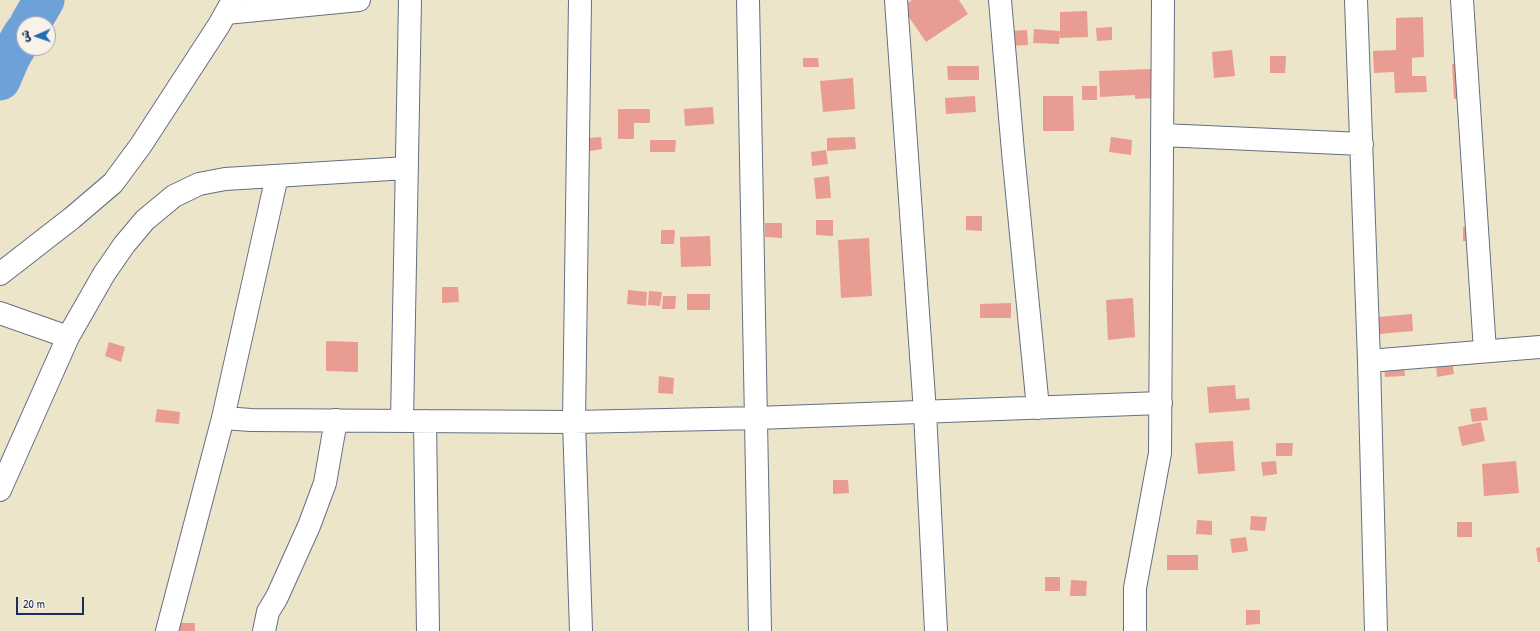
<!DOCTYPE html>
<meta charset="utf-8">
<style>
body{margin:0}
#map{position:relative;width:1540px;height:631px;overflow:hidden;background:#ede5c9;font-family:"Patrick Hand","Playpen Sans Arabic",sans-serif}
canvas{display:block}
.north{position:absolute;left:16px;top:16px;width:40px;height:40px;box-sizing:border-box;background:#f7f3e8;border:1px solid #9fa5b1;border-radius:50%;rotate:268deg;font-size:11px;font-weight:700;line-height:16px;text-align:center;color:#1b2f5e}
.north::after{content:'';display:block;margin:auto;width:14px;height:18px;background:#1f6fb2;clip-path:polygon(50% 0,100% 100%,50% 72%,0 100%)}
.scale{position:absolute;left:16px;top:597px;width:68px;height:18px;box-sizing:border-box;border:2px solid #1b2f5e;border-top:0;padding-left:5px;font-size:12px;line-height:14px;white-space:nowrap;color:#1b2f5e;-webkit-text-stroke:3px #f7f3e8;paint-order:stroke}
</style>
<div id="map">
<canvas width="1540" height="631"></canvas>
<div class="north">ش</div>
<div class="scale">20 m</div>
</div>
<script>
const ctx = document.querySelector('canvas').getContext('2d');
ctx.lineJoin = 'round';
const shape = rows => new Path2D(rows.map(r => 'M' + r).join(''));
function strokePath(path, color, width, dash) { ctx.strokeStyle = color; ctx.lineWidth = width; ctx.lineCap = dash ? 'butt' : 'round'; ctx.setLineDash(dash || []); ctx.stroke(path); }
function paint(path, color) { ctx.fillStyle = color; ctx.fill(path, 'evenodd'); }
const river = shape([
 [30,24,44,0],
 [0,80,10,57,24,33]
]);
const building = shape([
 [912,0,959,0,968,14,926,42,902,7],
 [1087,11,1088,37,1060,38,1060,12],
 [1423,17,1424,57,1412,58,1412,76,1426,76,1427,92,1395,93,1394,72,1374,73,1373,51,1396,50,1396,18],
 [1112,27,1112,40,1097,41,1096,28],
 [1034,29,1060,31,1059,44,1033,43],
 [1027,30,1028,45,1011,46,1009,31],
 [1232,50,1235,76,1214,78,1212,52],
 [1270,56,1286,56,1285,73,1270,73],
 [803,58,818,58,819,67,803,67],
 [1467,63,1470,98,1454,99,1452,64],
 [947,66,979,66,979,80,948,80],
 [1151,69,1152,98,1135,99,1135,95,1100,97,1099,71],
 [853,78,855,109,823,112,820,81],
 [1082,86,1097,86,1097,100,1082,100],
 [975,96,976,112,946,114,945,98],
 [1043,96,1073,96,1074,131,1043,131],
 [713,107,714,124,685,126,684,109],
 [618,109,650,109,650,123,634,123,634,139,618,139],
 [601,137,602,149,590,151,589,138],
 [855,137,856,149,827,151,827,138],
 [1111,137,1132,140,1131,155,1109,152],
 [650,140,676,140,675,152,650,152],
 [826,150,828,164,812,166,811,152],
 [829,176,831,198,816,199,814,178],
 [966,216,982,216,982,231,966,230],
 [816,220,833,220,833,236,816,235],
 [765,223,782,223,782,238,765,237],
 [1463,227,1478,227,1478,242,1463,241],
 [661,230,675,230,674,244,661,244],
 [710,236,711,266,681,267,680,237],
 [869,238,872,296,841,298,838,240],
 [442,287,458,287,459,302,442,303],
 [628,290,647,292,646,306,627,304],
 [649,291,662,292,660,306,648,305],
 [687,294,710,294,710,310,687,310],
 [663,296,676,296,675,309,662,309],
 [1133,298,1135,337,1108,340,1106,300],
 [1011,303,1011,318,980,318,980,304],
 [1412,314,1413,331,1379,334,1378,317],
 [326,341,358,342,358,372,326,371],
 [109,342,125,347,121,362,105,356],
 [1452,361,1454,374,1437,377,1436,363],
 [1404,364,1405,376,1385,377,1384,366],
 [659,376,674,378,673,394,658,393],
 [1235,385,1236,399,1249,398,1250,410,1209,413,1207,387],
 [1486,407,1488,420,1472,422,1470,409],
 [157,409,180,412,179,424,155,422],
 [1481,422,1485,441,1462,446,1458,427],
 [1233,441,1235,471,1198,474,1195,443],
 [1276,443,1293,443,1292,456,1276,456],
 [1276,461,1277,474,1263,476,1261,462],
 [1516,461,1519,493,1484,496,1482,464],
 [833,480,848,480,849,493,833,494],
 [1251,516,1267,517,1265,531,1250,530],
 [1197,520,1212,521,1212,535,1196,534],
 [1457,522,1472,522,1472,537,1457,537],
 [1246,537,1248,551,1232,553,1230,539],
 [1540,547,1540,562,1538,562,1536,548],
 [1167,555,1198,555,1198,570,1167,570],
 [1045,577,1060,577,1060,591,1045,591],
 [1071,580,1087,581,1086,596,1070,596],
 [1246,610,1260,610,1260,624,1246,625],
 [179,623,195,623,195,631,179,631]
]);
const minor = shape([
 [580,0,574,422,581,631],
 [748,0,760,631],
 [896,0,925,412,936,631],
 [1000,0,1013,152,1038,408],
 [1356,0,1369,361,1376,631],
 [1462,0,1485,351],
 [226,13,359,0],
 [1162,135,1362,144],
 [0,274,72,218,113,183,141,145,219,25,233,0],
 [0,313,68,337],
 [1369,361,1540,347],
 [223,418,277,176],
 [402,421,410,0],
 [425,421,428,631],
 [0,490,68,337,104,274,124,245,145,220,174,196,199,184,225,179,407,168],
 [167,631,223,418,251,420,574,422,757,418,1161,403],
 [264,631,268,612,277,597,309,526,325,483,336,420],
 [1135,631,1135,588,1160,453,1163,0]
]);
strokePath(river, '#6ea1d9', 41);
paint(building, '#e99c92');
strokePath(minor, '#646f83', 24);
strokePath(minor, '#fff', 22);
</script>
